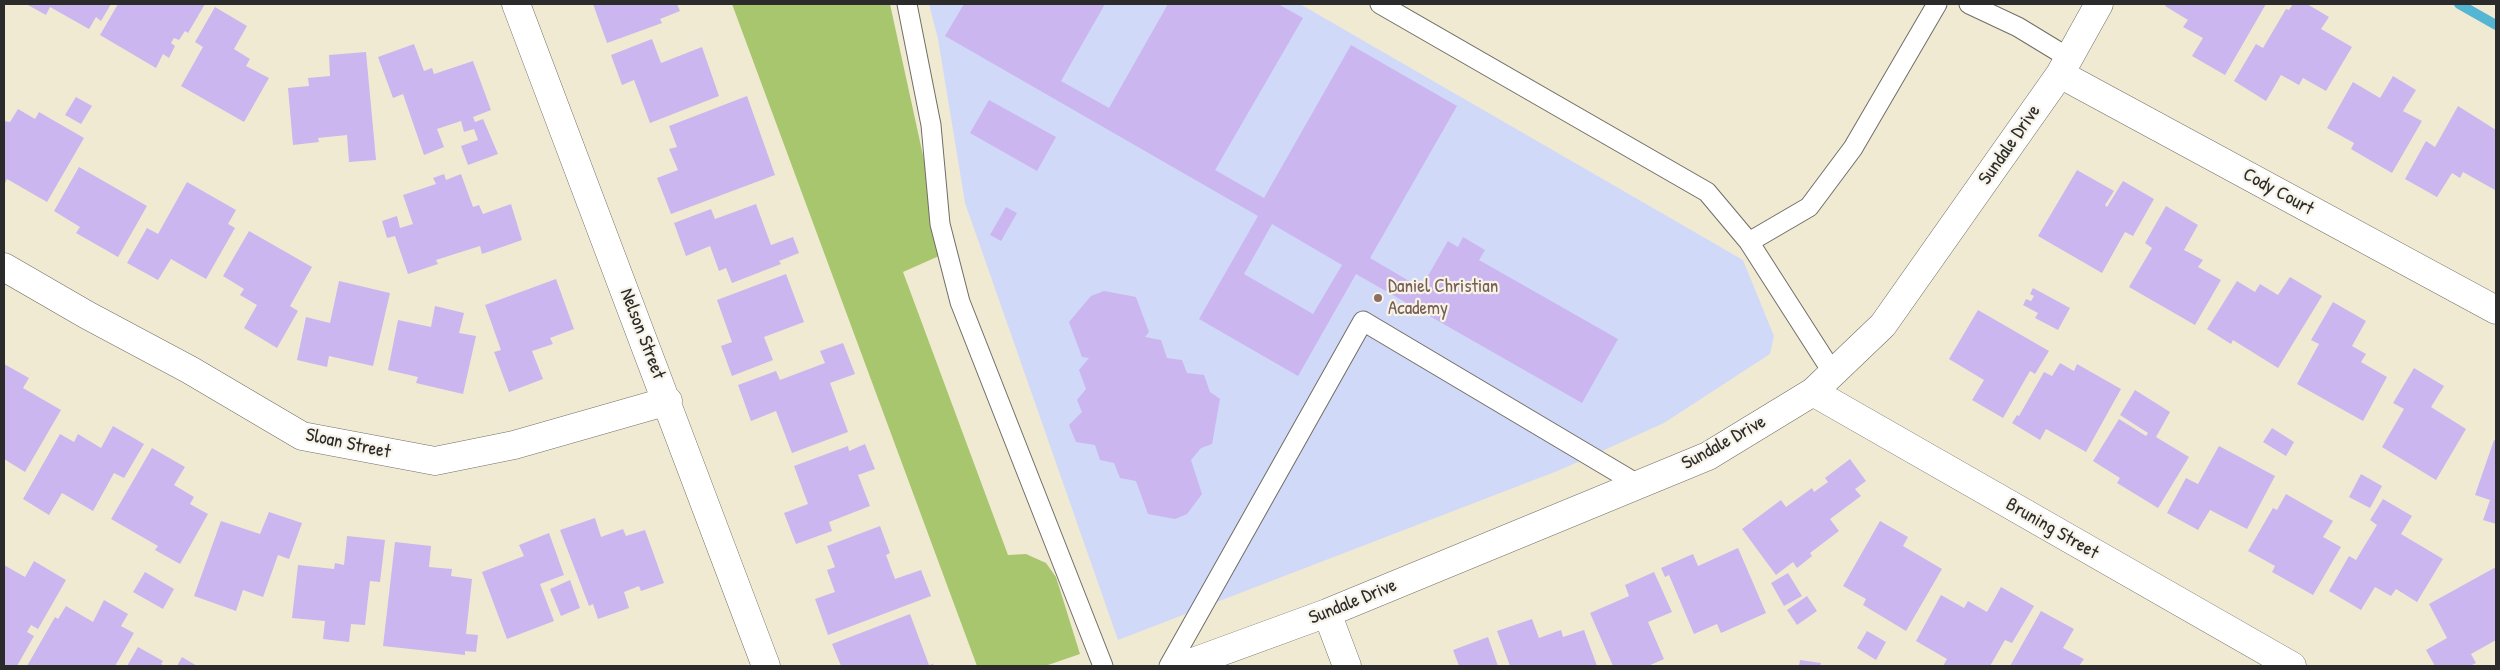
<!DOCTYPE html>
<style>
body{margin:0}
#map{position:relative;width:2500px;height:670px;overflow:hidden;background:#f1ead3;font-family:"Patrick Hand",sans-serif}
canvas{display:block}
.frame{position:absolute;inset:0;border:5px solid #2b2b2b;pointer-events:none}
</style>
<div id="map">
<canvas width="2500" height="670"></canvas>
<div class="frame"></div>
</div>
<script>
const ctx = document.querySelector('canvas').getContext('2d');
ctx.lineJoin = 'round';
function paint(path, color) { ctx.fillStyle = color; ctx.fill(path, 'evenodd'); }
const shape = rows => new Path2D(rows.map(r => 'M' + r).join(''));
function strokePath(path, color, width, dash) { ctx.strokeStyle = color; ctx.lineWidth = width; ctx.lineCap = dash ? 'butt' : 'round'; ctx.setLineDash(dash || []); ctx.stroke(path); }
function label(font, color, halo, rows, align = 'center') {
  ctx.font = font + ' "Patrick Hand",sans-serif'; ctx.lineWidth = 4.5; ctx.setLineDash([]); ctx.textBaseline = 'middle'; ctx.strokeStyle = halo; ctx.fillStyle = color; for (const [text, x, y, turn = 0] of rows) {
    ctx.save(); ctx.translate(x, y); ctx.rotate((+turn || 0) * Math.PI / 180); ctx.textAlign = isNaN(turn) ? turn : align; if (halo) ctx.strokeText(text, 0, 0); ctx.fillText(text, 0, 0); ctx.restore();
  }
}
const built = shape([
 [929,4,1300,4,1743,260,1774,336,1770,354,1664,423,1560,470,1118,640,965,203,938,39]
]);
const green = shape([
 [732,4,890,4,924,160,939,256,903,272,1008,555,1026,554,1046,563,1056,577,1080,654,1045,666,977,666]
]);
const stream = shape([
 [2459,4,2496,25]
]);
const building = shape([
 [26,4,111,4,101,21,96,17,89,29,50,7,46,15],
 [118,4,205,4,188,33,185,31,179,40,174,38,171,43,175,46,169,58,163,54,156,68,100,35],
 [593,4,677,4,680,11,660,19,662,23,607,43],
 [964,4,1105,4,1061,81,1109,108,1168,4,1278,4,1303,18,1215,170,1264,198,1351,45,1457,106,1370,258,1421,288,1448,241,1458,247,1463,237,1485,250,1479,260,1618,339,1582,403,1356,274,1298,376,1199,319,1258,216,945,36],
 [1272,224,1342,265,1313,314,1244,274],
 [2166,4,2266,4,2225,75,2192,56,2203,38,2183,27,2188,20,2165,6],
 [2293,4,2307,4,2329,17,2321,29,2352,47,2326,91,2303,78,2299,85,2281,75,2266,101,2234,81,2256,44,2263,48,2286,9,2289,10],
 [215,7,247,26,234,49,250,59,246,66,269,78,244,122,181,86,203,47,195,42],
 [652,39,661,63,702,47,719,96,650,123,634,80,622,85,611,55],
 [414,44,424,71,432,68,434,74,473,61,491,110,473,117,475,122,483,119,498,154,468,165,461,146,478,140,474,129,464,132,461,121,437,129,444,147,424,155,403,94,393,98,378,57],
 [366,52,376,160,349,162,347,135,318,138,319,142,293,145,288,88,309,86,308,78,330,76,329,55],
 [2393,76,2416,90,2403,111,2422,121,2392,173,2351,149,2354,143,2327,128,2353,82,2380,98],
 [747,96,775,175,671,214,657,178,678,170,669,149,677,147,669,126],
 [76,97,92,106,81,124,65,115],
 [989,100,1056,137,1037,171,970,133],
 [2458,106,2496,130,2496,187,2495,190,2463,172,2460,178,2452,173,2437,197,2405,179,2426,141,2435,147],
 [18,109,35,119,39,112,84,138,47,202,7,179,4,185,4,121,10,122],
 [79,167,147,206,118,257,76,233,80,227,54,211],
 [2077,170,2114,191,2105,205,2107,207,2123,181,2154,199,2133,236,2125,232,2102,273,2038,236],
 [444,174,446,180,461,174,473,207,479,205,483,214,511,204,522,240,482,254,480,246,436,260,438,264,408,274,395,236,387,238,382,221,397,216,400,228,413,224,403,195,436,184,433,178],
 [187,182,236,210,228,224,235,228,206,279,171,259,158,280,127,263,147,228,158,234],
 [756,204,771,245,793,237,799,253,779,261,781,264,732,283,726,268,719,271,710,246,686,256,674,223,711,209,715,219],
 [2166,206,2198,225,2184,250,2203,260,2198,267,2221,280,2195,325,2129,287,2152,248,2145,243],
 [1006,207,1017,213,1001,241,990,235],
 [249,231,312,267,290,306,298,311,277,348,244,328,257,305,240,295,244,289,223,276],
 [786,274,804,322,764,337,773,360,732,376,721,346,732,342,717,300],
 [2290,277,2322,296,2278,368,2233,340,2231,344,2207,329,2237,281,2255,292,2260,284,2278,295],
 [556,279,574,329,550,338,553,344,532,351,543,379,509,392,494,352,501,350,485,305],
 [339,281,390,293,373,366,329,356,327,367,297,360,306,317,330,323],
 [2033,288,2070,308,2058,330,2035,318,2038,313,2023,305,2026,299,2031,301,2034,296,2030,294],
 [1104,291,1136,297,1149,332,1145,337,1161,340,1167,358,1182,360,1187,373,1204,375,1210,392,1220,399,1212,444,1201,448,1191,460,1202,494,1187,514,1175,519,1148,514,1136,481,1120,478,1114,463,1100,460,1095,445,1076,442,1069,425,1082,412,1077,400,1086,389,1079,370,1089,358,1082,357,1069,322,1091,296],
 [2333,302,2366,321,2352,346,2366,354,2361,362,2387,377,2363,421,2297,384,2319,344,2311,340],
 [435,306,464,313,459,333,476,336,463,394,416,383,418,377,388,370,398,320,431,327],
 [1978,310,2049,351,2035,374,2030,371,2003,418,1972,400,1984,380,1949,359],
 [843,343,855,374,830,383,848,432,792,453,776,411,751,421,738,385,776,371,780,380,825,363,820,351],
 [2060,363,2074,371,2077,364,2121,389,2086,452,2046,429,2040,440,2012,423,2017,415,2019,416,2044,372,2052,376],
 [4,364,29,378,23,388,61,410,25,472,4,459],
 [2414,368,2444,386,2431,407,2466,429,2436,480,2382,447,2404,409,2393,403],
 [2135,390,2170,412,2156,437,2189,457,2158,508,2117,483,2120,478,2093,461,2119,419,2146,436,2148,433,2120,415],
 [113,426,144,444,124,478,114,473,93,511,62,493,49,515,23,499,60,434,74,442,78,434,101,448],
 [2272,428,2294,442,2286,456,2263,442],
 [2494,440,2496,441,2496,524,2483,520,2490,500,2475,495],
 [865,444,875,469,858,475,870,506,829,522,832,531,796,544,784,513,808,504,794,466,848,446,849,451],
 [2219,446,2275,476,2247,529,2210,510,2198,530,2167,513,2186,478,2198,484],
 [152,448,185,467,174,485,194,497,190,504,208,514,180,564,155,550,158,546,111,519],
 [1850,459,1866,481,1855,489,1861,496,1830,519,1839,531,1810,553,1812,556,1797,568,1793,562,1776,575,1742,529,1781,500,1786,507,1812,488,1814,492,1828,482,1825,478],
 [2361,474,2382,486,2370,508,2349,497],
 [2286,494,2333,521,2323,537,2341,547,2313,595,2272,572,2275,566,2248,551,2273,508,2277,510],
 [2383,499,2412,516,2401,534,2443,559,2417,602,2396,589,2391,596,2375,587,2361,610,2329,591,2349,556,2356,560,2377,525,2370,520],
 [269,512,302,523,289,559,278,555,263,597,243,590,236,611,194,596,221,521,260,534],
 [595,518,601,537,623,529,626,536,645,530,664,583,641,591,639,586,624,592,629,608,598,619,593,604,589,606,560,530],
 [1880,521,1908,537,1903,546,1942,569,1906,631,1863,605,1866,599,1843,586],
 [880,526,890,553,886,555,895,579,921,570,931,596,828,635,815,599,835,592,827,570,835,567,827,546],
 [549,533,564,575,540,584,554,621,507,639,482,572,524,556,519,545],
 [347,536,385,540,380,582,370,581,365,625,351,624,349,642,323,639,325,621,292,618,298,565,334,569,335,563,344,565],
 [395,542,431,546,429,567,452,569,451,576,472,579,466,634,478,635,476,652,465,651,465,655,383,646],
 [1738,548,1766,613,1721,633,1717,624,1694,634,1669,575,1665,577,1661,568,1693,554,1698,566],
 [34,561,66,580,38,629,31,625,27,632,34,636,17,666,4,666,4,565,25,577],
 [2496,567,2496,640,2471,654,2476,663,2470,666,2435,666,2426,650,2447,638,2429,604],
 [145,572,174,589,163,609,133,592],
 [1654,572,1672,612,1648,622,1664,659,1648,666,1613,666,1590,613,1629,596,1625,585],
 [1788,573,1802,596,1784,606,1771,583],
 [570,580,580,608,561,616,550,589],
 [2001,587,2034,606,2012,643,2005,640,1990,666,1943,666,1947,659,1916,641,1941,595,1964,608,1968,601,1987,612],
 [1807,596,1817,611,1797,625,1787,610],
 [104,600,128,614,121,626,134,633,115,666,27,666,55,617,58,619,66,606,93,622],
 [2041,611,2074,629,2063,648,2084,659,2079,666,2010,666],
 [910,614,929,665,933,664,934,666,841,666,832,644],
 [1532,619,1539,638,1561,630,1563,637,1584,630,1597,666,1510,666,1497,631],
 [1867,631,1886,642,1876,660,1857,648],
 [1488,637,1498,666,1459,666,1453,650],
 [138,647,163,661,161,664,165,666,127,666],
 [182,657,197,666,177,666],
 [1800,660,1821,663,1820,666,1799,666]
]);
const service = shape([
 [907,4,931,125,940,224,960,302,1103,666],
 [1380,4,1707,192,1749,242,1833,373],
 [1969,4,2018,27,2069,58],
 [1749,242,1809,207,1853,148,1937,4],
 [1169,666,1363,321,1639,485]
]);
const minor = shape([
 [516,4,766,666],
 [2060,74,2496,310],
 [4,267,87,315,190,370,302,436,435,461,514,445,668,401],
 [1813,392,2292,666],
 [1327,613,1347,666],
 [1182,666,1327,613,1708,456,1813,392,1883,325,2060,74,2099,4]
]);
const markers = [
 [1378,298,5,"#8d6e63"]
];
const streetNames = [
 ["Sundale Drive",2010,145,-55],
 ["Cody Court",2278,192,29],
 ["Nelson Street",642,334,69],
 ["Sundale Drive",1724,443,-29],
 ["Sloan Street",348,444,12],
 ["Bruning Street",2052,529,30],
 ["Sundale Drive",1353,602,-22]
];
const educationNames = [
 ["Daniel Christian",1388,287],
 ["Academy",1388,309]
];
paint(built, '#d1d9f9');
paint(green, '#a8c66d');
strokePath(stream, '#54b6d2', 10);
paint(building, '#cbb6ef');
strokePath(service, '#706e66', 21);
strokePath(minor, '#706e66', 29);
strokePath(service, '#fff', 19);
strokePath(minor, '#fff', 28);
for (const [x, y, r, color] of markers) { const dot = new Path2D(); dot.arc(x, y, r, 0, 2 * Math.PI); ctx.fillStyle = color; ctx.fill(dot); strokePath(dot, '#f7f3e8', 2); }
label('19px', '#2b2b2b', '#f7f3e8', streetNames);
label('19px', '#785e54', '#f7f3e8', educationNames, 'left');
</script>
